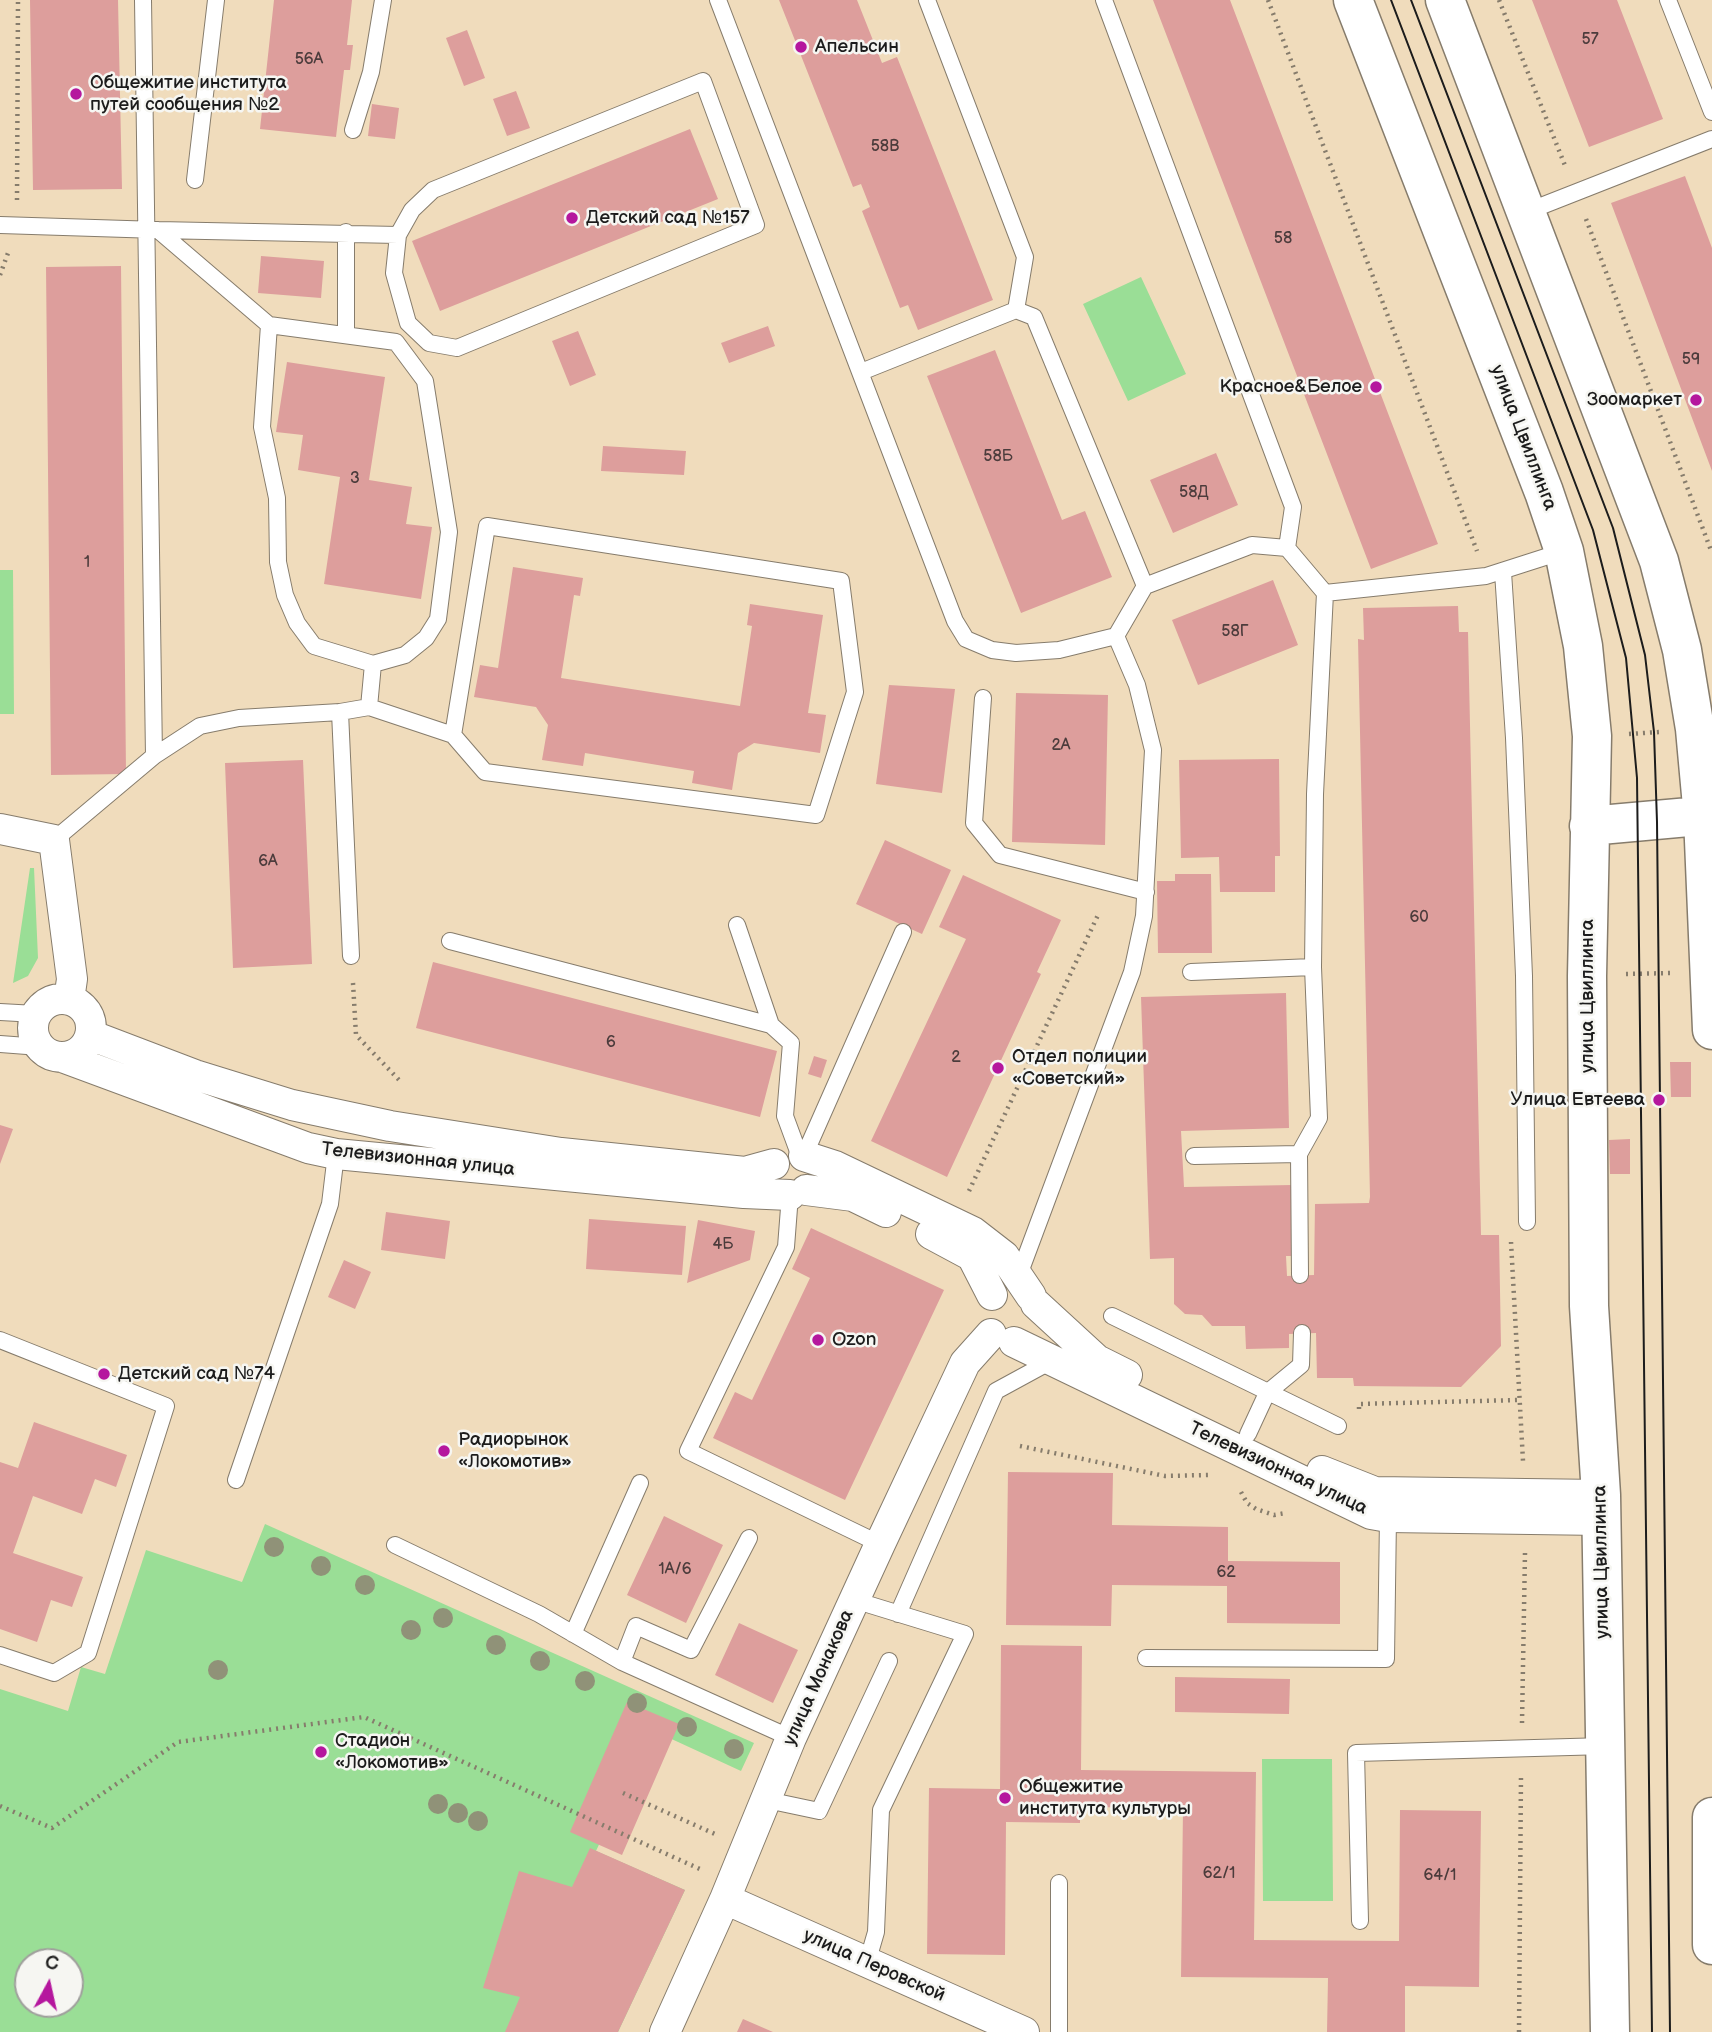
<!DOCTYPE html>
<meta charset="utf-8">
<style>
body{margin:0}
#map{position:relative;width:1712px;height:2032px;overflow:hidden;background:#f0dcbc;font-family:"Balsamiq Sans",sans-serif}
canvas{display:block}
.north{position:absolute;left:14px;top:1948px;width:70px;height:70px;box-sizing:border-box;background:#f6f6f2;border:2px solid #9f9f9c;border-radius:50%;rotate:8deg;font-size:19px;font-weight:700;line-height:28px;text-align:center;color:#1c1c1c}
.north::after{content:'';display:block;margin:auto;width:24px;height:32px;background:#b5179e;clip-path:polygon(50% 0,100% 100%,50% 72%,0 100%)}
</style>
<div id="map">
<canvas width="1712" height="2032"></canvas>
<div class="north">С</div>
</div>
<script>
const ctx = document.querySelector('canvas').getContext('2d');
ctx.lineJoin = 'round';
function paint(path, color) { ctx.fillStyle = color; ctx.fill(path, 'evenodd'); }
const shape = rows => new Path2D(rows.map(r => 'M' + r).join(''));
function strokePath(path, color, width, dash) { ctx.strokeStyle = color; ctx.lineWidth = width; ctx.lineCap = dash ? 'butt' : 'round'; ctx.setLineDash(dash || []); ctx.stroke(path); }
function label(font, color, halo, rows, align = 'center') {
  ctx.font = font + ' "Balsamiq Sans",sans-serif'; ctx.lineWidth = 5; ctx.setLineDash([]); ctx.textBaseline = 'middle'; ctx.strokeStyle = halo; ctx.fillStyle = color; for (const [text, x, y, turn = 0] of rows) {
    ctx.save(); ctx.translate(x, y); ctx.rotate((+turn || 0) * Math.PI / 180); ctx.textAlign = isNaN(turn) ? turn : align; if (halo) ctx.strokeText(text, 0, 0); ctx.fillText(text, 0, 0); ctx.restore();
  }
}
const green = shape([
 [1141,277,1186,374,1128,401,1083,304],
 [0,570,13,570,14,714,0,714],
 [30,868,34,868,38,958,28,976,13,983],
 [265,1524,754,1743,741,1771,652,1730,596,1851,685,1890,618,2032,0,2032,0,1689,68,1711,81,1667,105,1674,146,1550,242,1582],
 [28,1962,70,1962,70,2004,28,2004],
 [1262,1759,1332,1759,1333,1901,1263,1901]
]);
const building = shape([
 [30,0,118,0,122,189,33,190],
 [274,0,352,0,347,45,353,45,350,70,344,70,336,137,260,129],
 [779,0,857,0,882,63,897,57,993,300,918,330,908,305,900,308,862,211,870,207,861,184,853,187],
 [1153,0,1230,0,1438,544,1371,569],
 [1532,0,1617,0,1663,119,1589,147],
 [467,30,485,78,464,86,446,38],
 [516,91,530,128,507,136,493,99],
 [372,104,399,108,395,139,368,136],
 [690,129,718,199,440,311,412,241],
 [1685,176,1712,248,1712,471,1611,203],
 [261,256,324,261,321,298,258,293],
 [121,266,126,774,51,775,46,267],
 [768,326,775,346,729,363,721,343],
 [578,331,596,375,570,386,552,341],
 [995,350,1062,520,1085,511,1112,577,1021,613,927,376],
 [287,362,385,377,369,480,412,487,406,524,432,527,421,599,324,584,340,477,298,470,303,435,276,432],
 [603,446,686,451,684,475,601,471],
 [1216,453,1238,505,1173,533,1150,480],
 [513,567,583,578,580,596,574,595,561,678,740,706,752,626,747,625,750,604,823,615,808,713,826,715,820,753,754,743,738,753,732,790,692,783,694,771,585,753,583,766,542,760,548,725,536,707,474,697,480,665,498,668],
 [1273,580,1298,645,1198,685,1172,620],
 [1458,606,1459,632,1468,632,1481,1235,1499,1235,1501,1346,1461,1387,1354,1386,1353,1378,1317,1378,1316,1333,1289,1334,1289,1348,1246,1349,1245,1326,1212,1326,1202,1315,1185,1314,1174,1304,1174,1258,1150,1259,1141,997,1286,993,1289,1128,1181,1131,1184,1187,1292,1185,1293,1256,1286,1256,1287,1276,1314,1275,1315,1204,1369,1203,1370,1197,1358,639,1364,640,1363,608],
 [889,685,955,689,942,793,876,784],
 [1016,693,1108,695,1105,845,1012,842],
 [1279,759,1280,856,1275,856,1275,892,1220,892,1219,857,1181,858,1179,760],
 [303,760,312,964,233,968,225,763],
 [885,840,951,870,922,934,856,904],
 [1175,874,1211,874,1212,953,1158,953,1157,881,1175,881],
 [963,875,1061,920,1037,972,1041,974,947,1177,871,1141,966,939,939,927],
 [433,962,777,1051,760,1117,416,1028],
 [814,1056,827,1060,821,1078,808,1074],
 [1670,1062,1691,1062,1691,1097,1671,1097],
 [0,1125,13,1129,0,1164],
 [1630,1139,1630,1174,1610,1174,1609,1140],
 [386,1212,450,1221,445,1259,381,1250],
 [589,1219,686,1226,682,1275,586,1269],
 [698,1220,755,1231,750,1260,687,1283],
 [811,1228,944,1290,845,1500,713,1438,735,1392,752,1400,810,1278,792,1269],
 [344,1260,371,1272,355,1309,328,1297],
 [34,1422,127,1455,116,1487,95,1479,82,1514,33,1496,13,1553,83,1577,72,1607,51,1600,37,1642,0,1629,0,1462,18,1468],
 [1008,1472,1113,1473,1112,1525,1228,1527,1228,1561,1340,1562,1340,1624,1227,1623,1227,1586,1112,1585,1111,1626,1006,1625],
 [664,1516,723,1545,686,1623,627,1595],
 [739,1623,798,1650,773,1703,715,1675],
 [1001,1645,1082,1646,1081,1770,1256,1772,1254,1940,1399,1941,1400,1810,1481,1811,1479,1987,1405,1986,1405,2032,1327,2032,1328,1978,1181,1977,1183,1808,1080,1807,1080,1823,1006,1822,1005,1955,927,1954,929,1788,1000,1789],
 [1175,1677,1290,1679,1289,1714,1175,1712],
 [627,1702,679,1724,622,1855,570,1832],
 [590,1848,685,1890,618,2032,505,2032,520,1997,483,1988,519,1871,572,1887],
 [743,2019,773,2032,737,2032]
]);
const path = shape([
 [1268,0,1477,551],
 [1499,0,1566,168],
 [17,200,18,0],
 [1586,219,1712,553],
 [0,275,8,253],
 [1629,734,1659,732],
 [1626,974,1673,973],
 [353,983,356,1035,402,1083],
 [969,1191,1098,915],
 [1511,1242,1523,1461],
 [1359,1409,1359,1404,1518,1400],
 [1020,1446,1165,1476,1208,1475],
 [1241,1492,1247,1503,1256,1509,1274,1515,1286,1513],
 [1522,1723,1525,1553],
 [623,1793,715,1834],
 [0,1806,52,1828,178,1742,364,1717,702,1870],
 [1519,2032,1521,1774]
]);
const lane = shape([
 [718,0,955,621,966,639,992,650,1016,653,1059,650,1116,636,1145,586,1252,545,1287,548],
 [927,0,1025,257,1016,310,1034,317,1145,586],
 [1104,0,1293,507,1287,548,1325,593,1315,794,1313,967,1319,1118,1299,1154,1194,1156],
 [1668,0,1712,112],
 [353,130,371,72,383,0],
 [195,180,216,0],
 [1526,212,1712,139],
 [0,225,158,230,269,325,396,342,425,381,449,532,438,619,426,638,405,655,373,664,314,646,297,623,285,595,278,562,277,498,262,427,269,325],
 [158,230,398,235,412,210,433,190,703,81,756,225,457,348,429,343,408,323,394,273,398,235],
 [346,232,346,334],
 [861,372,1016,310],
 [1503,572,1514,738,1524,976,1527,1222],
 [1325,593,1486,576,1564,551],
 [983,698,974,823,1000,855,1146,892],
 [369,707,453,735,485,772,816,815,855,692,841,581,487,526,453,735],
 [340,712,369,707,373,664],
 [154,756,200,726,239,718,340,712,351,956],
 [54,840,154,756,143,0],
 [737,925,771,1025,791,1043,785,1116,799,1154],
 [450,941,771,1025],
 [1191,972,1313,967],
 [0,1012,36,1014],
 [0,1044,40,1047],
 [1299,1154,1300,1275],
 [804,1156,903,932],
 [790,1195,786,1247,688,1451,880,1544],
 [1019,1275,1132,972,1144,916,1153,750,1137,685,1116,636],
 [1112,1316,1338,1426],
 [0,1340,166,1406,88,1653,54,1673,0,1655],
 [1248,1434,1267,1393,1301,1365,1302,1333],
 [236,1480,330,1204,336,1154],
 [395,1545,539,1614,622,1662,791,1738],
 [854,1600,965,1634,881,1810,876,1932,867,1963],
 [898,1614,996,1391,1053,1360],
 [573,1634,640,1483],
 [1146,1658,1386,1659,1388,1517],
 [622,1662,636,1626,691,1650,749,1538],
 [767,1800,819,1811,889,1661],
 [1059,1883,1059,2032],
 [1360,1921,1356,1753,1606,1746]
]);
const street = shape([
 [0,829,54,840,72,979,69,1000],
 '33 1028a29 29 0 1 1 58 0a29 29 0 1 1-58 0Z',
 [90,1035,195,1075,292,1105,390,1126,561,1153,745,1172,774,1164],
 [62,1057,308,1148,336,1154,744,1193,790,1195],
 [804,1156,835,1166,973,1232,1004,1256,1031,1296],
 [806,1190,853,1196,886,1212],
 [931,1234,972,1256,992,1295],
 [1036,1304,1097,1360,1127,1375],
 [1014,1342,1371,1514,1388,1517,1602,1520],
 [1322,1471,1375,1492,1601,1495],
 [725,1899,1024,2032],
 [665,2032,725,1899,791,1738,880,1544,965,1363,991,1334]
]);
const secondary = shape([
 [1353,0,1544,492,1564,551,1583,646,1592,736,1587,976,1589,1306,1601,1495,1610,2032],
 [1445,0,1659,561,1682,650,1695,729,1703,817,1712,1030],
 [1589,826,1712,815],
 [1712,1817,1712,1945]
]);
const tram = shape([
 [1391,0,1593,530,1626,658,1637,778,1652,2032],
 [1411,0,1613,528,1645,655,1654,732,1657,822,1670,2032]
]);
const trees = [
 [274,1547],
 [321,1566],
 [365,1585],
 [443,1618],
 [411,1630],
 [496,1645],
 [540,1661],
 [218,1670],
 [585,1681],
 [637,1703],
 [687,1727],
 [734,1749],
 [438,1804],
 [458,1813],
 [478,1821]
];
const markers = [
 [801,47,7,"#b5179e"],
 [76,94,7,"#b5179e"],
 [572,218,7,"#b5179e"],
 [1376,387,7,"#b5179e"],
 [1696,400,7,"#b5179e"],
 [998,1068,7,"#b5179e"],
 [1659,1100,7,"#b5179e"],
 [818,1340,7,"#b5179e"],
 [104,1374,7,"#b5179e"],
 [444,1451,7,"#b5179e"],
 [321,1752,7,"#b5179e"],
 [1005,1798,7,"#b5179e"]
];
const numberNames = [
 ["57",1590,40],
 ["56А",309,60],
 ["58В",885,147],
 ["58",1283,239],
 ["59",1691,360],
 ["58Б",998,457],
 ["3",355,479],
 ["58Д",1194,493],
 ["1",87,563],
 ["58Г",1235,632],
 ["2А",1061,746],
 ["6А",268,862],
 ["60",1419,918],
 ["6",611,1043],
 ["2",956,1058],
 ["4Б",723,1245],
 ["1А/6",675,1570],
 ["62",1226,1573],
 ["62/1",1219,1874],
 ["64/1",1440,1876]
];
const poiNames = [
 ["Апельсин",815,47],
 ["Общежитие института",90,83],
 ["путей сообщения №2",90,105],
 ["Детский сад №157",586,218],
 ["Красное&Белое",1362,387,"right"],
 ["Зоомаркет",1682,400,"right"],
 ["Отдел полиции",1012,1057],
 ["«Советский»",1012,1079],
 ["Улица Евтеева",1645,1100,"right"],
 ["Ozon",832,1340],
 ["Детский сад №74",118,1374],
 ["Радиорынок",458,1440],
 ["«Локомотив»",458,1462],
 ["Стадион",335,1741],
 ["«Локомотив»",335,1763],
 ["Общежитие",1019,1787],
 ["института культуры",1019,1809]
];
const streetNames = [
 ["улица Цвиллинга",1523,438,69],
 ["улица Цвиллинга",1588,996,-90],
 ["Телевизионная улица",418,1160,6],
 ["Телевизионная улица",1278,1469,25],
 ["улица Цвиллинга",1602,1562,-91],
 ["улица Монакова",819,1678,-66],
 ["улица Перовской",874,1966,24]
];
paint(green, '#9ade96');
paint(building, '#dd9e9c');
strokePath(lane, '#867c6c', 18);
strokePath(street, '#867c6c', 32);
strokePath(secondary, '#867c6c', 41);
strokePath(path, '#867c6c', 4.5, [2, 5]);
strokePath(lane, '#fff', 16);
strokePath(street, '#fff', 30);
strokePath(secondary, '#fff', 38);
strokePath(tram, '#1c1c1c', 2);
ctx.fillStyle = '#909278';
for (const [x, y] of trees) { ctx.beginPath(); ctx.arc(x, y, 10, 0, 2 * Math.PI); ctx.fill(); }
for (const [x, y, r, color] of markers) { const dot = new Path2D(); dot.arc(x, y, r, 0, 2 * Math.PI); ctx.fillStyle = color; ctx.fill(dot); strokePath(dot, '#f6f6f2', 2.5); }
label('16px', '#4c3c3c', null, numberNames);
label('19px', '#1c1c1c', '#f6f6f2', poiNames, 'left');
label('19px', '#1c1c1c', '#f6f6f2', streetNames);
</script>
